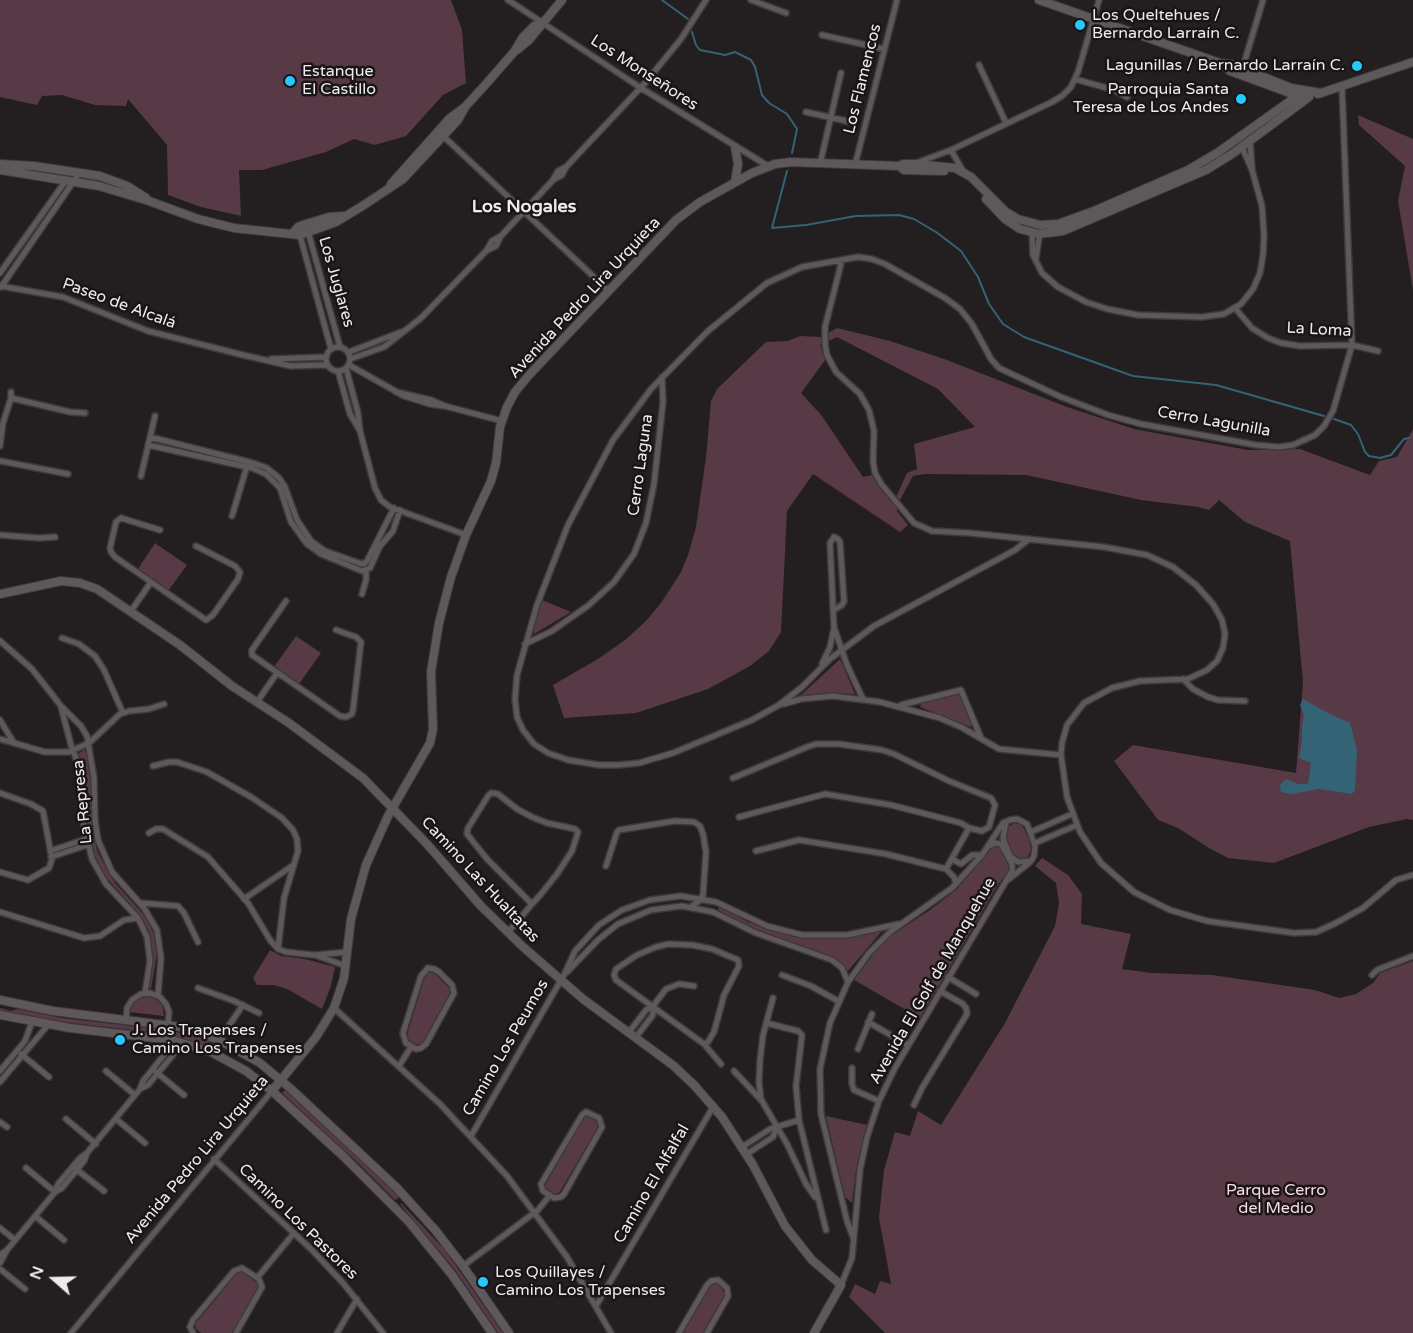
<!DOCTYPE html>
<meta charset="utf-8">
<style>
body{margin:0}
#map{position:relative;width:1413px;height:1333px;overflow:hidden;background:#231e20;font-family:"Varela Round",sans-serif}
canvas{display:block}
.north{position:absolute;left:24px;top:1249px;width:60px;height:60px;-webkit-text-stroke:4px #191517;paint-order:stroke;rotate:290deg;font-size:16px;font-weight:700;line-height:24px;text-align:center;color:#efebec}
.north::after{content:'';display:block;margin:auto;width:21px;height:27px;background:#efebec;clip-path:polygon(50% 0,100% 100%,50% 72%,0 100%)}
</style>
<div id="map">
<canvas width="1413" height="1333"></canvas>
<div class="north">N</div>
</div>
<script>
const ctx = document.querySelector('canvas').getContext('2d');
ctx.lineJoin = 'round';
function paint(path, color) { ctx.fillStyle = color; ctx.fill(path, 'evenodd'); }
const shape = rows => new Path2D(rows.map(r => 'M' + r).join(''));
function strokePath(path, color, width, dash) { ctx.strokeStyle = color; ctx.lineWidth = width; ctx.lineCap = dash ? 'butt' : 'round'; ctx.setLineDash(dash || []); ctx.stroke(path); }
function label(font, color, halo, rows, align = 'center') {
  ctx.font = font + ' "Varela Round",sans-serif'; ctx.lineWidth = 5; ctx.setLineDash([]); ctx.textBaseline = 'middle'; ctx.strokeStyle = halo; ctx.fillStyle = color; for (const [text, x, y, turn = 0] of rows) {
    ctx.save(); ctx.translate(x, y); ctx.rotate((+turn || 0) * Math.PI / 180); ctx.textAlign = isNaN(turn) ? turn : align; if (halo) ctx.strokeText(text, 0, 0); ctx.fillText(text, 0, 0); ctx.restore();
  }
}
const green = shape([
 [0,0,451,0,462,30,466,83,443,95,406,136,375,145,354,139,326,152,262,170,239,170,241,216,201,207,168,195,167,145,128,99,126,106,95,105,62,95,42,96,37,105,0,97],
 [1358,115,1413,139,1413,290,1398,201,1405,166,1359,125],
 [837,328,890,341,947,360,1067,407,1134,429,1248,450,1300,449,1370,475,1379,461,1397,457,1413,429,1413,820,1407,819,1369,827,1274,863,1228,858,1209,848,1178,828,1158,820,1114,761,1133,745,1296,773,1303,682,1290,541,1245,522,1219,500,1209,510,1198,507,1141,500,1026,475,925,474,913,476,900,500,897,511,908,525,900,532,813,474,787,511,781,632,769,651,750,666,708,689,636,713,564,718,553,685,598,659,625,640,646,621,661,603,681,572,688,555,696,527,706,457,711,401,717,389,766,342,788,341,800,336,821,337],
 [837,337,938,389,975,427,914,444,917,469,907,473,897,495,892,500,872,475,863,477,822,416,801,393,826,359,820,345],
 [155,543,187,565,168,591,138,569],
 [542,600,571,612,534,634,533,628],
 [296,636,321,653,299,684,274,667],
 [840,659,855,694,828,693,800,696],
 [956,693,960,694,973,723,971,727,920,707,921,704],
 [84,750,87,752,91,785,92,832,98,853,115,883,145,916,154,934,157,954,151,989,148,987,153,961,150,934,139,914,104,875,92,850,87,826,86,781,78,754],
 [1015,823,1022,825,1029,839,1031,849,1027,859,1019,861,1012,854,1006,841,1005,834,1007,827],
 [995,844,998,845,1010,866,1010,870,997,886,920,1018,854,980,877,949,889,937,930,910,956,890],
 [1042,858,1068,875,1082,894,1081,924,1131,934,1122,969,1152,973,1212,975,1315,990,1339,998,1356,994,1373,983,1380,973,1413,961,1413,1333,885,1333,849,1297,855,1284,875,1294,880,1281,891,1284,879,1218,884,1170,895,1132,910,1136,918,1111,941,1125,1005,1023,1055,926,1059,903,1056,883,1035,866],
 [719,906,748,922,795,937,815,939,841,939,882,931,848,971,836,959,754,929,718,910],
 [270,950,281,956,305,959,335,967,331,986,322,1009,287,989,274,985,257,985,253,978],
 [432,971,450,989,450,994,422,1044,415,1045,409,1040,407,1035,425,976,428,972],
 [144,996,151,996,162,1004,164,1016,129,1012,133,1002],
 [0,1008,11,1011,18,1009,62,1018,168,1030,194,1036,220,1046,219,1050,167,1034,63,1022,13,1013,0,1010],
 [285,1090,376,1173,400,1197,395,1200,359,1164,282,1093],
 [590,1115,598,1121,598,1127,559,1193,554,1194,546,1189,545,1185,585,1116],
 [826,1116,867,1125,856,1170,852,1203,845,1197],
 [401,1203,445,1250,503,1333,498,1333,455,1270,400,1204],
 [238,1272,243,1272,258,1284,258,1289,232,1333,201,1333,196,1329,195,1324],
 [714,1283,720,1285,725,1294,703,1333,683,1333,710,1287]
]);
const water = shape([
 [1303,699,1326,712,1350,723,1357,750,1355,790,1352,794,1319,789,1291,794,1281,792,1280,785,1286,779,1298,784,1308,784,1311,763,1299,758,1302,741,1302,725,1304,715,1300,705]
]);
const stream = shape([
 [662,0,688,19],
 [692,32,696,45,700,50,725,55,735,52,751,60,755,67,762,95,769,103,787,114,797,129,792,153],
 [787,171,772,228,806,225,856,216,899,215,914,219,936,232,961,251,978,277,989,304,1003,324,1024,337,1133,376,1216,385,1324,416],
 [1334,419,1351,425,1358,434,1365,452,1369,456,1380,458,1391,455,1404,439,1409,438]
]);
const street = shape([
 [508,0,641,88,768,166],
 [751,0,786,13],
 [822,35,884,49],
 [979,65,1006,123],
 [1242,70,1263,0],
 [1075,79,1114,90,1127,97],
 [806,112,851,122],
 [441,134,609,291],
 [1250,141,1252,168],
 [951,150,963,171],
 [916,163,951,150,1052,102,1062,96,1071,87,1078,72,1099,0],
 [820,164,841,73],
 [855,165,897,0],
 [553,180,562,175,566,167,645,83,681,39,706,0],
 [306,224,340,347],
 [1032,231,1033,255,1042,273,1058,287,1086,302,1107,309,1138,315,1202,317,1224,314,1241,304,1253,289,1260,273,1263,255,1264,236,1262,206,1252,170,1241,145],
 [299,232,331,349],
 [488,250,496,246,501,236,553,180,558,171,566,167],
 [1036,258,1040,232],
 [842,260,825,327,825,344,827,355,836,372,860,394,869,410,874,431,873,461,875,473,882,485,914,523,932,531,970,533,1104,547,1147,555,1173,567,1196,585,1213,604,1222,620,1225,634,1223,648,1217,661,1207,670,1188,679,1140,681,1112,688,1084,703,1067,725,1062,743,1061,755,1067,797,1080,832,1101,863,1134,892,1170,910,1207,921,1294,933,1316,932,1334,924,1363,908,1396,880,1413,875],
 [0,273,67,179],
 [0,286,63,297,148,331,243,355,291,366,328,365],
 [1,287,80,172],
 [1235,308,1252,328,1268,338,1281,343,1300,346,1352,345,1378,351],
 '326 359a12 12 0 1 1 24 0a12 12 0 1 1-24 0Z',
 [349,352,401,332],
 [271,359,326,357],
 [350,359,384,347,421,318,487,250,492,241,501,236],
 [349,365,404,396,430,404,443,406],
 [346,368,358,413,360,431,375,488,381,500,390,507,466,535],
 [338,371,350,414,360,431],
 [396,392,431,400,445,406,502,421],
 [11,398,70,412,85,413],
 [150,437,253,463,267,468,279,478,285,487,297,520,311,541,325,551,359,563,364,564,367,561,394,508],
 [148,445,252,468,266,474,280,488,291,522,307,544,321,554,362,571,370,568,380,546,393,531,400,510],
 [0,446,3,423,11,398,11,392],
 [0,461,68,474],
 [141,476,155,416],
 [232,516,247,466],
 [160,530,121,518,116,522,110,548,111,552,115,557,206,620,213,615,238,579,240,572,235,566,196,546],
 [0,535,39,538,55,537],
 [1029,539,1015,550,874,626,830,659,802,687,779,705,752,720,673,753,639,763,619,765,599,765,568,760,548,753,534,744,523,730,517,717,515,699,517,675,537,605,568,525,613,440,651,389,708,331,767,283,802,267,858,257,872,259,885,264,945,298,960,309,972,324,991,359,999,368,1061,397,1108,415,1141,424,1256,445,1279,447,1293,445,1315,435,1324,426,1333,411,1352,345,1342,87],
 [362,594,366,580,366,571],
 [286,601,252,650,252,655,340,716,346,717,352,714,353,710,361,642,356,637,336,630],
 [131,611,151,582],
 [835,630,847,665,863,699],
 [62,638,79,644,95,656,104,670,123,713],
 [0,641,32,669,61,706,81,726,87,736,94,778,95,820,98,840,112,872,144,908,157,930,161,958,158,995],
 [525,644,552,631,589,605,614,582,634,554,646,523,654,484,663,402,662,377],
 [822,664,830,647,834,628,830,543,834,537,838,539,840,542,844,601,842,605,834,610],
 [1183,679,1193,689,1208,697,1218,700,1245,701],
 [257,702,277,673],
 [784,704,801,699,833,696,880,702,940,718,961,727,999,749,1061,755],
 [901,705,961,690,981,738],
 [61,707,71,745,81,772,84,826,92,859,106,884,138,918,147,937,150,961,145,993],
 [0,720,14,743],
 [0,739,45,752,69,752,89,743,120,714,129,711,149,709,164,704],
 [153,766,169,762,177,762,207,772,251,797,282,818,293,830,297,839,298,851,284,898,278,949],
 [733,778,807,747,816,744,839,744,882,750,894,754,949,781,991,798,995,805,989,827,982,831,969,828,961,823,891,805,825,794,739,817],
 [0,793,31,804,43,811,52,859,49,868,28,880,0,872],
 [1031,832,1072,814],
 [149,833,156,829,163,829,208,857,248,903,270,940,278,949,286,952,314,955,348,952],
 [1035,843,1077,825],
 [50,851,86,839],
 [756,851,799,840,886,854,946,869,954,877,956,884],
 [51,857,87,845],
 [952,859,961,864,972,855,982,855],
 [606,866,617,832,619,830,675,821,694,822,700,826,703,834,706,852,703,895,699,901,692,906],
 [946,869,969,828],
 [1009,879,1029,863],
 [244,899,292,866],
 [141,903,178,906,184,913,198,942],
 [0,912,84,938,100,936,124,920,138,918],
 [508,932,517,922,532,904,541,894,557,874,572,851,578,832,575,829,547,823,532,817,517,809,498,794,491,793,488,796,468,828,467,834,487,859,532,904],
 [315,955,346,966],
 [428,968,434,969,439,972,452,985,454,993,426,1044,421,1048,416,1049,406,1043,403,1033,421,976,428,968],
 [567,972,598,940,618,924,651,910,682,906,713,912,756,933,832,960,842,968,848,982],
 [782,975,811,986,838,1001],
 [1372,975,1377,970,1413,956],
 [948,977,976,994],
 [198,988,234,1001,259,1013],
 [334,1008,440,1104,507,1176,567,1257,611,1333],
 [126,1020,127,1008,132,1000,141,994,150,993,160,997,166,1004,169,1012,168,1025],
 [868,1022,908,1045],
 [766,1023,798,1031,802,1035,796,1086,799,1120,826,1230],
 [629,1032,646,1010,653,1006],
 [636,1037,653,1015,653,1006,666,989,679,984,694,986],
 [219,1040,243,1005],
 [704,1044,708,1042,714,1032,724,995,739,966,738,960,712,949,692,945,668,944,656,947,637,955,616,969,614,975,616,980,704,1044,721,1064],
 [858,1049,872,1014],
 [21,1054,49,1077],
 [399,1066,411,1047],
 [852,1068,852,1084,854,1090,879,1101],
 [0,1071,25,1041,32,1022],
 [106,1071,135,1095],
 [734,1071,762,1101,787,1144,806,1184,815,1197],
 [156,1072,184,1095],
 [0,1082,48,1025],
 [140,1089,143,1081,168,1050,172,1040],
 [761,1100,759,1082,760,1060,763,1035,773,998],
 [914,1105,922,1088,967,1014,966,1008,963,1004,940,991],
 [586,1112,599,1118,602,1127,564,1194,561,1197,554,1198,543,1191,541,1184,582,1115,586,1112],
 [66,1119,96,1144],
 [116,1119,145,1143],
 [0,1122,7,1127],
 [471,1136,565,973,575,951,599,925,622,910,650,900,681,896,716,902,767,926,802,935,847,935,899,924],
 [742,1147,770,1129,799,1120],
 [747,1154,773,1137,777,1127],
 [214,1159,312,1250,343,1283,383,1333],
 [26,1168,55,1192],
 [76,1169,104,1191],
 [55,1192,62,1188,84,1161,87,1153,140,1089,148,1085,183,1043],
 [35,1216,64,1240],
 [0,1228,15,1240],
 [853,1237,847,1221,821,1114,820,1069,830,1023,848,982,869,953,890,932,952,888,982,855,1003,823,1010,820,1017,819,1027,824,1035,846,1034,856,1031,861,1018,862,1010,856,1003,838,1006,822],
 [0,1255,7,1250,55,1192,58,1184,80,1158,87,1153],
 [0,1263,7,1250],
 [463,1266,538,1210,550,1195],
 [0,1269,25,1289],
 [257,1278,294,1233],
 [841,1285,852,1258,860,1170,867,1137,879,1101,895,1068,1012,871,1012,864,1001,844,995,843,989,846],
 [596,1306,713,1107],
 [71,1333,272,1091],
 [193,1333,190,1327,193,1320,234,1271,242,1268,259,1279,262,1287,236,1333],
 [337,1333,357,1299],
 [679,1333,707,1285,711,1281,718,1280,727,1288,728,1296,707,1333]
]);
const secondary = shape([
 [1039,0,1220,63,1231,64,1291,88,1321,93],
 [517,50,529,40,562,0],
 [1221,64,1230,71,1301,97],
 [1318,94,1413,62],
 [0,164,34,166,100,176,127,186,146,198],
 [899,166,904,170,944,171],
 [0,170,99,186,149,201,198,219,234,228,300,235,336,222,364,205,403,179,458,120,465,107],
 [735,182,738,164,735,147],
 [391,184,450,118,465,107,486,84,514,52,523,37,534,26,542,22],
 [986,199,1005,219,1020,229,1039,234,1063,231,1206,170,1232,154,1309,97],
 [293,233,298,227,306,224,329,217,343,216],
 [0,594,61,581,80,583,97,589,180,645,232,686,289,723,363,778,427,844,481,906,522,946,583,999,674,1066,694,1085,722,1117,753,1165,785,1226,812,1260,841,1285,814,1333],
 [0,1000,53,1011,181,1027,219,1040,260,1063,290,1088,397,1188,436,1231,463,1266,509,1333],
 [0,1015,70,1028,172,1040,211,1052,246,1071,272,1091,342,1155,409,1222,452,1275,492,1333],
 [272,1091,316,1037,334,1008,344,978,351,919,366,865,388,816,430,743,433,729,431,672,439,623,451,577,466,535,491,481,496,463,500,427,507,407,515,392,529,375,676,220,700,202,752,173,775,164,791,162,899,166,903,164,915,164,955,168,971,177,1006,212,1018,219,1040,225,1058,224,1094,211,1188,170,1217,153,1297,96,1314,92]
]);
const markers = [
 [1080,25,6,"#26c9fe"],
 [1357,66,6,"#26c9fe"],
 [290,81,6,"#26c9fe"],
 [1241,99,6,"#26c9fe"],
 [120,1040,6,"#26c9fe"],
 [483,1282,6,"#26c9fe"]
];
const poiNames = [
 ["Los Queltehues /",1092,16],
 ["Bernardo Larraín C.",1092,34],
 ["Lagunillas / Bernardo Larraín C.",1345,66,"right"],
 ["Estanque",302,72],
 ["El Castillo",302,90],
 ["Parroquia Santa",1229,90,"right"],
 ["Teresa de Los Andes",1229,108,"right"],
 ["J. Los Trapenses /",132,1031],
 ["Camino Los Trapenses",132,1049],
 ["Los Quillayes /",495,1273],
 ["Camino Los Trapenses",495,1291]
];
const streetNames = [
 ["Los Monseñores",644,73,33],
 ["Los Flamencos",863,79,-76],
 ["Los Juglares",336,282,74],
 ["Avenida Pedro Lira Urquieta",585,298,-47],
 ["Paseo de Alcalá",119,304,20],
 ["La Loma",1319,330,3],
 ["Cerro Lagunilla",1214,422,10],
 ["Cerro Laguna",641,465,-82],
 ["La Represa",83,802,-96],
 ["Camino Las Hualtatas",480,880,47],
 ["Avenida El Golf de Manquehue",933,981,-60],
 ["Camino Los Peumos",506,1048,-60],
 ["Avenida Pedro Lira Urquieta",197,1160,-50],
 ["Camino El Alfalfal",652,1184,-60],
 ["Camino Los Pastores",298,1222,44]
];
const parkNames = [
 ["Parque Cerro",1276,1191],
 ["del Medio",1276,1209]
];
const neighbourhoodNames = [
 ["Los Nogales",524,207]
];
paint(green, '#573a45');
paint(water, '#356376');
strokePath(stream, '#356376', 2);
strokePath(street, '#3e3a3c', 8);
strokePath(secondary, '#3e3a3c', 10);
strokePath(street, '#5e585a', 5);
strokePath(secondary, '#5e585a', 8);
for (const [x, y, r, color] of markers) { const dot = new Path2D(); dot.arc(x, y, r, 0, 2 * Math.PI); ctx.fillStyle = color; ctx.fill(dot); strokePath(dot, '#191517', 2); }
label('16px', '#efebec', '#191517', poiNames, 'left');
label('16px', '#efebec', '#191517', streetNames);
label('16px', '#f8dbe5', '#191517', parkNames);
label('bold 18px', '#efebec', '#191517', neighbourhoodNames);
</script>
